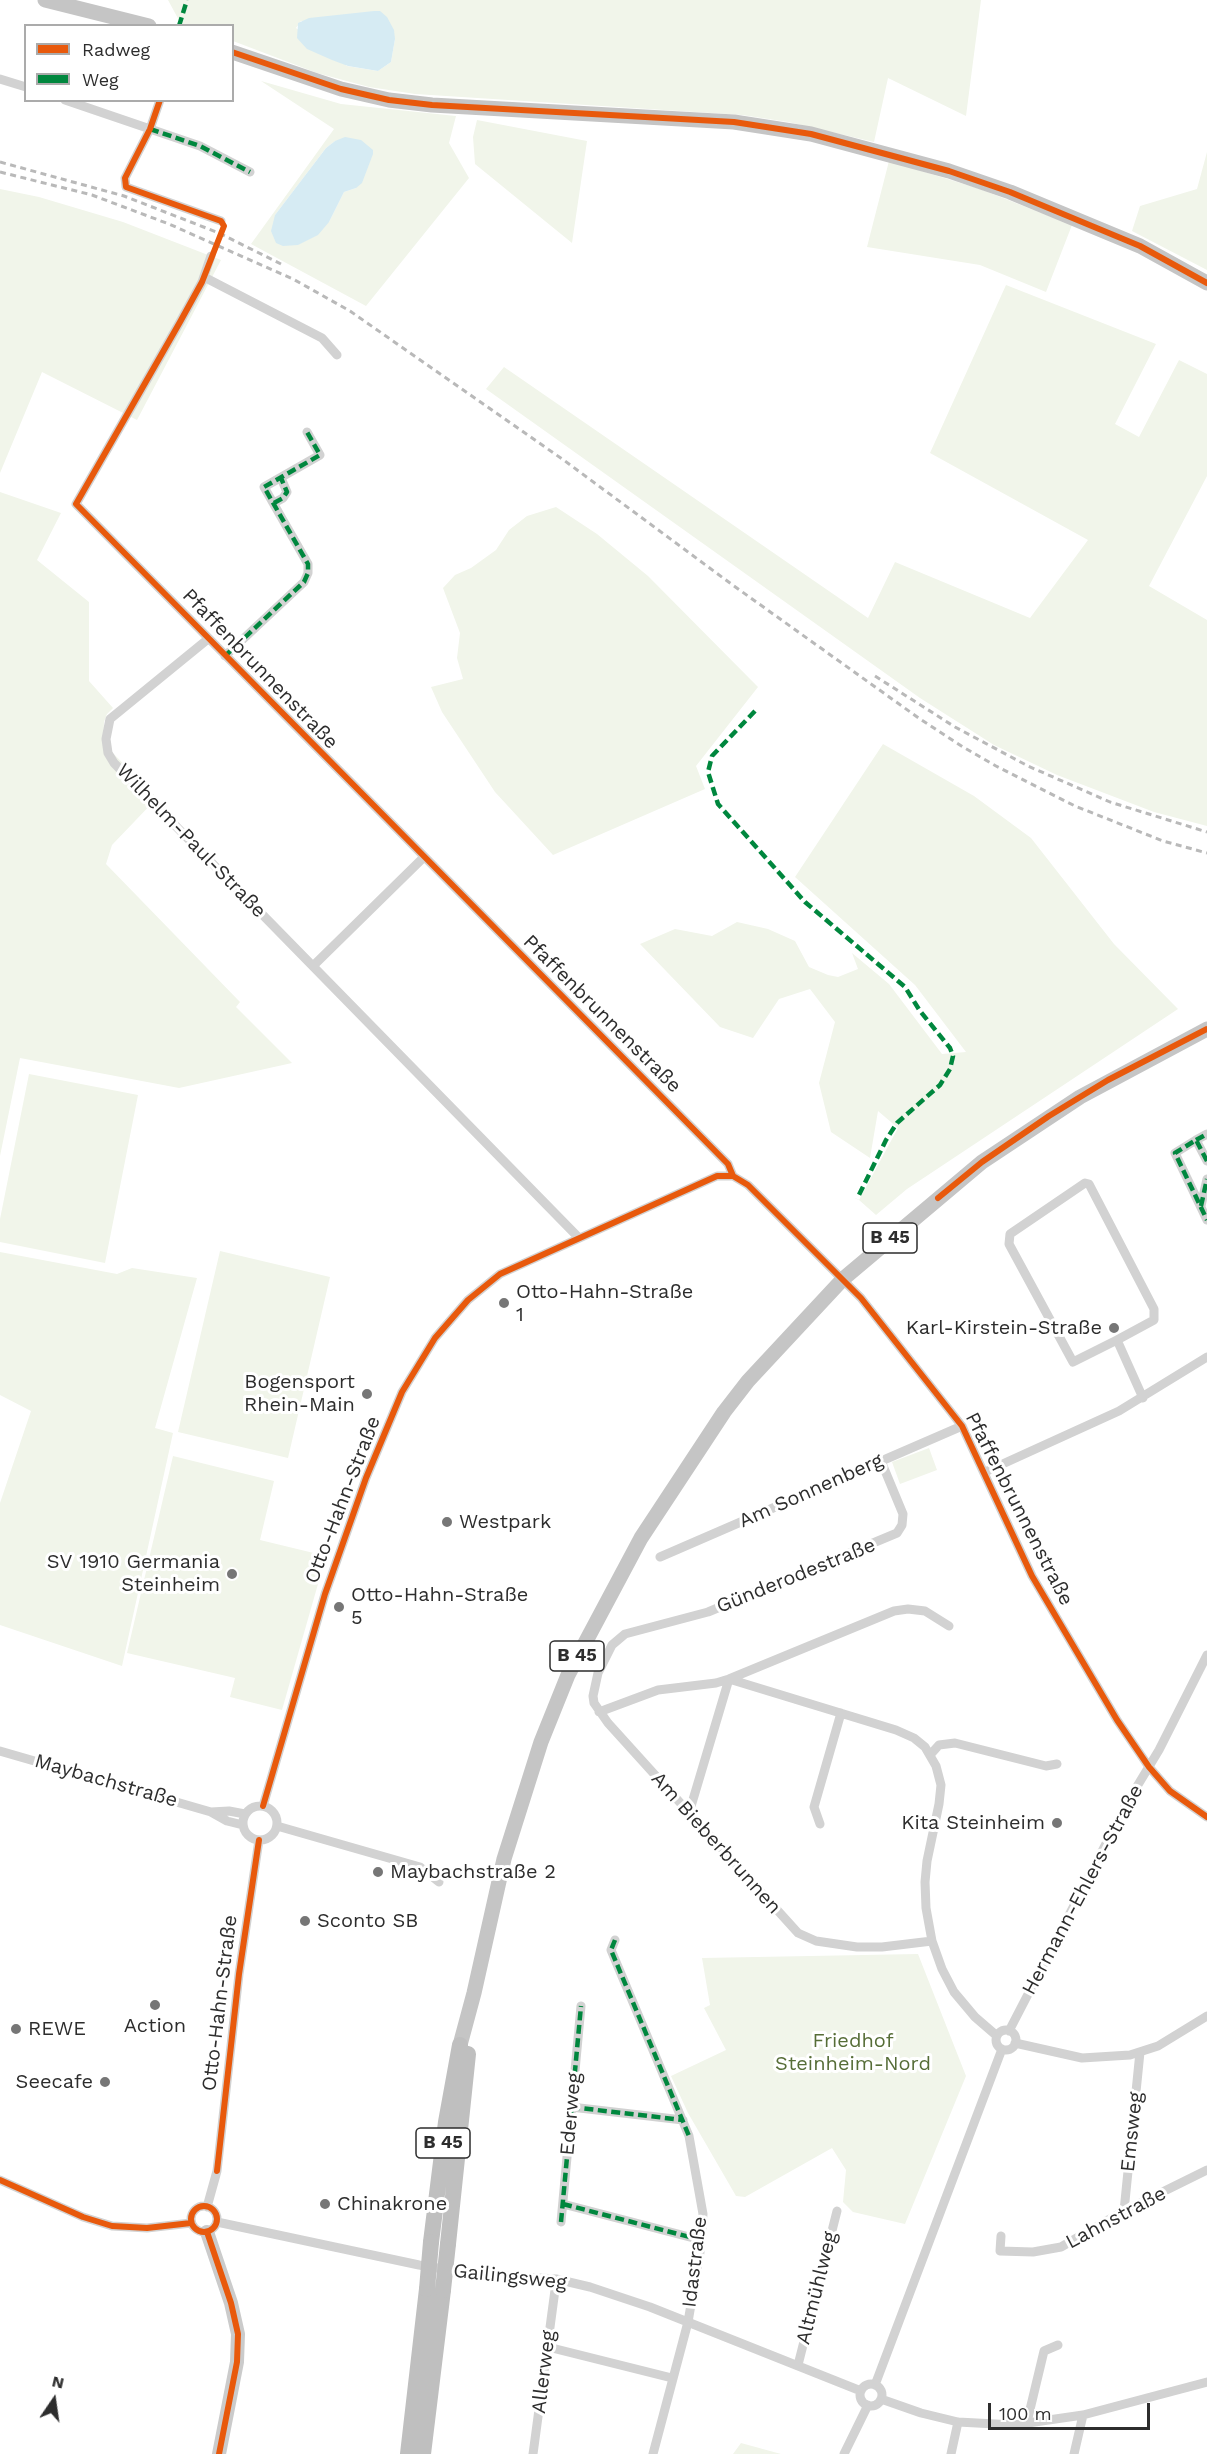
<!DOCTYPE html>
<meta charset="utf-8">
<style>
body{margin:0}
#map{position:relative;width:1207px;height:2454px;overflow:hidden;background:#fff;font-family:"Work Sans",sans-serif}
canvas{display:block}
.legend{position:absolute;left:24px;top:24px;width:210px;height:78px;box-sizing:border-box;background:#fff;border:2px solid #ababab;margin:0;padding:8px 10px;list-style:none;font-size:18px;color:#2d2d2d}
.legend li{display:flex;align-items:center;gap:12px;height:30px}
.legend b{width:30px;border:2px solid #ababab}
.north{position:absolute;left:24px;top:2370px;width:60px;height:60px;-webkit-text-stroke:4px #fff;paint-order:stroke;rotate:13deg;font-size:16px;font-weight:700;line-height:24px;text-align:center;color:#2d2d2d}
.north::after{content:'';display:block;margin:auto;width:21px;height:27px;background:#2d2d2d;clip-path:polygon(50% 0,100% 100%,50% 72%,0 100%)}
.scale{position:absolute;left:988px;top:2403px;width:162px;height:27px;box-sizing:border-box;border:3px solid #2d2d2d;border-top:0;padding-left:8px;font-size:18px;line-height:21px;white-space:nowrap;color:#2d2d2d;-webkit-text-stroke:4px #fff;paint-order:stroke}
</style>
<div id="map">
<canvas width="1207" height="2454"></canvas>
<ul class="legend">
<li><b style="height:8px;background:#e8590c"></b>Radweg</li>
<li><b style="height:8px;background:#00873e"></b>Weg</li>
</ul>
<div class="north">N</div>
<div class="scale">100 m</div>
</div>
<script>
const ctx = document.querySelector('canvas').getContext('2d');
ctx.lineJoin = 'round';
function paint(path, color) { ctx.fillStyle = color; ctx.fill(path, 'evenodd'); }
const shape = rows => new Path2D(rows.map(r => 'M' + r).join(''));
function strokePath(path, color, width, dash) { ctx.strokeStyle = color; ctx.lineWidth = width; ctx.lineCap = dash ? 'butt' : 'round'; ctx.setLineDash(dash || []); ctx.stroke(path); }
function label(font, color, halo, rows, align = 'center') {
  ctx.font = font + ' "Work Sans",sans-serif'; ctx.lineWidth = 6; ctx.setLineDash([]); ctx.textBaseline = 'middle'; ctx.strokeStyle = halo; ctx.fillStyle = color; for (const [text, x, y, turn = 0] of rows) {
    ctx.save(); ctx.translate(x, y); ctx.rotate((+turn || 0) * Math.PI / 180); ctx.textAlign = isNaN(turn) ? turn : align; if (halo) ctx.strokeText(text, 0, 0); ctx.fillText(text, 0, 0); ctx.restore();
  }
}
const green = shape([
 [168,0,981,0,966,116,888,78,874,142,788,122,742,115,415,94,369,87,317,73,233,41,232,26,181,24],
 [301,21,395,39,391,62,378,71,347,66,296,28],
 [261,81,341,104,456,116,449,143,469,178,366,306,251,244,334,129],
 [335,141,356,188,344,192,329,222,275,215,326,148],
 [477,120,587,141,572,243,475,164,473,137],
 [1207,152,1207,270,1132,231,1140,206,1197,189],
 [889,161,980,189,1072,225,1046,292,980,265,867,247],
 [0,189,39,197,123,222,221,260,137,420,42,372,0,473],
 [1006,285,1156,344,1115,424,1139,437,1179,360,1207,374,1207,476,1149,586,1207,620,1207,826,1154,812,1057,775,994,745,920,698,486,389,504,367,868,618,895,562,1030,618,1088,540,930,453],
 [0,492,61,513,37,560,89,602,89,681,113,708,107,714,104,722,103,743,157,798,112,845,106,864,240,1002,236,1007,292,1063,179,1088,20,1058,0,1156],
 [556,507,597,534,648,576,758,687,696,766,705,789,553,855,495,792,442,712,431,687,463,679,457,658,460,633,443,588,455,575,471,568,496,550,509,530,527,516],
 [883,744,974,796,1031,838,1114,944,1178,1009,907,1189,876,1215,859,1200,898,1128,878,1111,870,1158,831,1132,819,1083,835,1022,810,989,779,999,753,1038,720,1027,640,944,675,929,712,936,737,922,768,929,795,941,809,967,828,975,838,977,858,969,852,953,889,984,942,1054,966,1052,915,985,795,877],
 [29,1074,138,1095,105,1263,0,1242,0,1219],
 [220,1251,330,1277,288,1458,178,1432],
 [0,1252,117,1274,132,1268,197,1278,155,1428,173,1433,122,1666,0,1625,0,1503,31,1411,0,1395],
 [929,1448,937,1470,900,1484,892,1462],
 [173,1456,274,1481,260,1540,326,1556,282,1710,230,1697,235,1678,127,1653],
 [918,1954,966,2076,905,2224,853,2212,843,2202,846,2170,832,2148,745,2197,736,2196,688,2113,671,2076,726,2050,704,2008,710,2005,702,1958],
 [741,2443,781,2454,733,2454]
]);
const water = shape([
 [374,11,380,11,387,17,394,30,395,39,391,62,378,71,348,66,332,60,307,49,297,38,298,23,309,18],
 [345,137,361,140,373,150,373,154,362,183,356,188,344,192,329,222,318,235,298,245,283,246,276,243,271,231,275,215,326,148,335,141]
]);
const street = shape([
 [0,79,26,87],
 [65,100,200,146,250,172],
 [160,100,150,129,125,178,126,187,221,221],
 [211,256,202,282,180,322,76,504,728,1164,733,1176,748,1185,861,1298,962,1426,1032,1576,1117,1720,1149,1767,1170,1791,1207,1817],
 [204,277,322,338,337,355],
 [274,503,283,498,287,492,281,478],
 [208,639,110,719,106,739,108,753,114,763,579,1238],
 [225,656,304,582,308,573,308,564,264,487,320,455,307,432],
 [313,966,423,858],
 [1196,1140,1207,1134],
 [1207,1161,1196,1140,1175,1153,1207,1220],
 [1201,1206,1207,1179],
 [1117,1340,1154,1320,1154,1309,1089,1184,1085,1183,1010,1234,1009,1244,1073,1362,1117,1340,1143,1398],
 [881,1461,903,1514,902,1525,897,1533,708,1612,625,1634,612,1645,598,1673,593,1696,594,1703,608,1723,798,1933,816,1941,857,1947,882,1947,932,1941],
 [985,1472,1119,1411,1207,1357],
 [660,1557,962,1426],
 [729,1679,896,1730,914,1738,925,1747,936,1766,941,1785,939,1804,927,1861,925,1882,926,1908,932,1941,942,1969,954,1992,975,2017,997,2036],
 [599,1712,658,1690,716,1683,729,1679,894,1611,908,1609,925,1611,949,1626],
 [0,1751,211,1812,227,1821,243,1825],
 [930,1755,939,1745,955,1743,1046,1766,1057,1764],
 '243 1823a17 17 0 1 1 34 0a17 17 0 1 1-34 0Z',
 [263,1806,325,1594,366,1478,402,1392,435,1338,468,1300,500,1274,717,1176,733,1176],
 [211,1812,229,1811,245,1814],
 [689,1813,729,1679],
 [820,1824,814,1807,841,1713],
 [277,1826,420,1867,439,1882],
 [615,1940,611,1950,689,2136,703,2214,700,2252,688,2322,653,2454],
 '996 2040a10 10 0 1 1 20 0a10 10 0 1 1-20 0Z',
 [1009,2031,1127,1803,1159,1750,1207,1655],
 [1015,2043,1082,2058,1130,2055,1158,2046,1207,2016],
 [571,2107,683,2120],
 [0,2180,83,2217,112,2226,147,2228,191,2223],
 [563,2204,701,2240],
 '191 2219a13 13 0 1 1 26 0a13 13 0 1 1-26 0Z',
 [207,2207,217,2171,239,1974,259,1840],
 [1124,2211,1140,2052],
 [217,2222,419,2265,475,2274,556,2279,590,2287,650,2307,861,2391],
 [561,2222,581,2006],
 [1001,2236,1000,2251,1033,2252,1061,2247,1124,2211,1207,2170],
 [548,2347,672,2378],
 [798,2365,837,2211],
 '860 2395a11 11 0 1 1 22 0a11 11 0 1 1-22 0Z',
 [875,2385,1002,2049],
 [881,2399,921,2413,958,2422,1014,2425,1083,2415,1207,2382],
 [1027,2422,1044,2351,1058,2345],
 [533,2454,555,2290],
 [844,2454,868,2405],
 [951,2454,958,2422],
 [1074,2454,1083,2415]
]);
const secondary = shape([
 [207,2232,231,2303,238,2334,237,2362,219,2454]
]);
const primary = shape([
 [45,0,149,26],
 [232,52,341,89,389,100,432,105,734,122,811,134,949,171,1010,192,1140,246,1207,283],
 [460,2045,474,1993,504,1859,541,1742,568,1675,641,1538,724,1412,748,1381,843,1279,982,1162,1080,1097,1207,1029]
]);
const highway = shape([
 [431,2242,446,2122,460,2045],
 [448,2244,468,2054],
 [408,2454,427,2289],
 [423,2454,443,2290]
]);
const rail = shape([
 [0,162,124,196,219,233,281,264],
 [0,172,92,195,169,224,293,279,350,311,565,461,734,586,920,719,963,747,996,766,1075,806,1163,841,1207,853],
 [875,676,955,727,1028,766,1110,802,1207,832]
]);
const highwayBridge = shape([
 [427,2289,431,2242],
 [443,2290,448,2244]
]);
const quiet = shape([
 [179,26,187,0],
 [150,129,200,146,250,172],
 [274,503,283,498,287,492,281,478],
 [225,656,304,582,308,573,308,564,264,487,320,455,307,432],
 [755,711,712,756,708,772,718,804,805,902,905,987,920,1011,950,1048,953,1056,950,1069,940,1085,897,1123,886,1140,857,1199],
 [1196,1140,1207,1134],
 [1207,1161,1196,1140,1175,1153,1207,1220],
 [1201,1206,1207,1179],
 [615,1940,611,1950,689,2136],
 [571,2107,683,2120],
 [563,2204,701,2240],
 [561,2222,581,2006]
]);
const cycleway = shape([
 [232,52,341,89,389,100,432,105,734,122,811,134,949,171,1010,192,1140,246,1207,283],
 [160,100,150,129,125,178,126,187,221,221,224,226,202,282,180,322,76,504,728,1164,733,1176,748,1185,861,1298,962,1426,1032,1576,1117,1720,1149,1767,1170,1791,1207,1817],
 [938,1198,982,1162,1049,1116,1108,1080,1207,1029],
 [263,1806,325,1594,366,1478,402,1392,435,1338,468,1300,500,1274,717,1176,733,1176],
 [217,2171,239,1974,259,1840],
 [0,2180,83,2217,112,2226,147,2228,191,2223],
 '191 2219a13 13 0 1 1 26 0a13 13 0 1 1-26 0Z',
 [207,2232,231,2303,238,2334,237,2362,219,2454]
]);
const markers = [
 [504,1303,6,"#767676"],
 [1114,1328,6,"#767676"],
 [367,1394,6,"#767676"],
 [447,1522,6,"#767676"],
 [232,1574,6,"#767676"],
 [339,1607,6,"#767676"],
 [1057,1823,6,"#767676"],
 [378,1872,6,"#767676"],
 [305,1921,6,"#767676"],
 [155,2005,6,"#767676"],
 [16,2029,6,"#767676"],
 [105,2082,6,"#767676"],
 [325,2204,6,"#767676"]
];
const shields = [
 [890,1238,54],
 [577,1656,54],
 [443,2143,54]
];
const shieldNames = [
 ["B 45",890,1238],
 ["B 45",577,1656],
 ["B 45",443,2143]
];
const streetNames = [
 ["Pfaffenbrunnenstraße",260,669,46],
 ["Wilhelm-Paul-Straße",191,841,46],
 ["Pfaffenbrunnenstraße",602,1014,45],
 ["Am Sonnenberg",811,1491,-24],
 ["Otto-Hahn-Straße",343,1500,-69],
 ["Pfaffenbrunnenstraße",1019,1509,63],
 ["Günderodestraße",796,1576,-22],
 ["Maybachstraße",106,1781,16],
 ["Am Bieberbrunnen",716,1843,48],
 ["Hermann-Ehlers-Straße",1083,1890,-62],
 ["Otto-Hahn-Straße",220,2003,-83],
 ["Ederweg",571,2114,-85],
 ["Emsweg",1132,2132,-84],
 ["Lahnstraße",1116,2218,-28],
 ["Idastraße",695,2262,-83],
 ["Gailingsweg",510,2277,6],
 ["Altmühlweg",817,2288,-76],
 ["Allerweg",544,2372,-83]
];
const poiNames = [
 ["Otto-Hahn-Straße",516,1292],
 ["1",516,1315],
 ["Karl-Kirstein-Straße",1102,1328,"right"],
 ["Bogensport",355,1382,"right"],
 ["Rhein-Main",355,1405,"right"],
 ["Westpark",459,1522],
 ["SV 1910 Germania",220,1562,"right"],
 ["Steinheim",220,1585,"right"],
 ["Otto-Hahn-Straße",351,1595],
 ["5",351,1618],
 ["Kita Steinheim",1045,1823,"right"],
 ["Maybachstraße 2",390,1872],
 ["Sconto SB",317,1921],
 ["Action",155,2026,"center"],
 ["REWE",28,2029],
 ["Seecafe",93,2082,"right"],
 ["Chinakrone",337,2204]
];
const parkNames = [
 ["Friedhof",853,2041],
 ["Steinheim-Nord",853,2064]
];
paint(green, '#f1f5ea');
paint(water, '#d6ebf3');
strokePath(street, '#d2d2d2', 9);
strokePath(secondary, '#cbcbcb', 14);
strokePath(primary, '#c5c5c5', 15);
strokePath(highway, '#bfbfbf', 16);
strokePath(rail, '#b9b9b9', 3, [6, 4.5]);
strokePath(highwayBridge, '#bfbfbf', 16);
strokePath(quiet, '#00873e', 4.5, [9, 4.5]);
strokePath(cycleway, '#e8590c', 6);
for (const [x, y, r, color] of markers) { const dot = new Path2D(); dot.arc(x, y, r, 0, 2 * Math.PI); ctx.fillStyle = color; ctx.fill(dot); strokePath(dot, '#fff', 2); }
for (const [x, y, w] of shields) { const box = new Path2D(); box.roundRect(x - w / 2, y - 15, w, 30, 4.5); ctx.fillStyle = '#fff'; ctx.fill(box); strokePath(box, '#2d2d2d', 1.5); }
label('bold 18px', '#2d2d2d', null, shieldNames);
label('20px', '#2d2d2d', '#fff', streetNames);
label('20px', '#2d2d2d', '#fff', poiNames, 'left');
label('20px', '#566d37', '#fff', parkNames);
</script>
